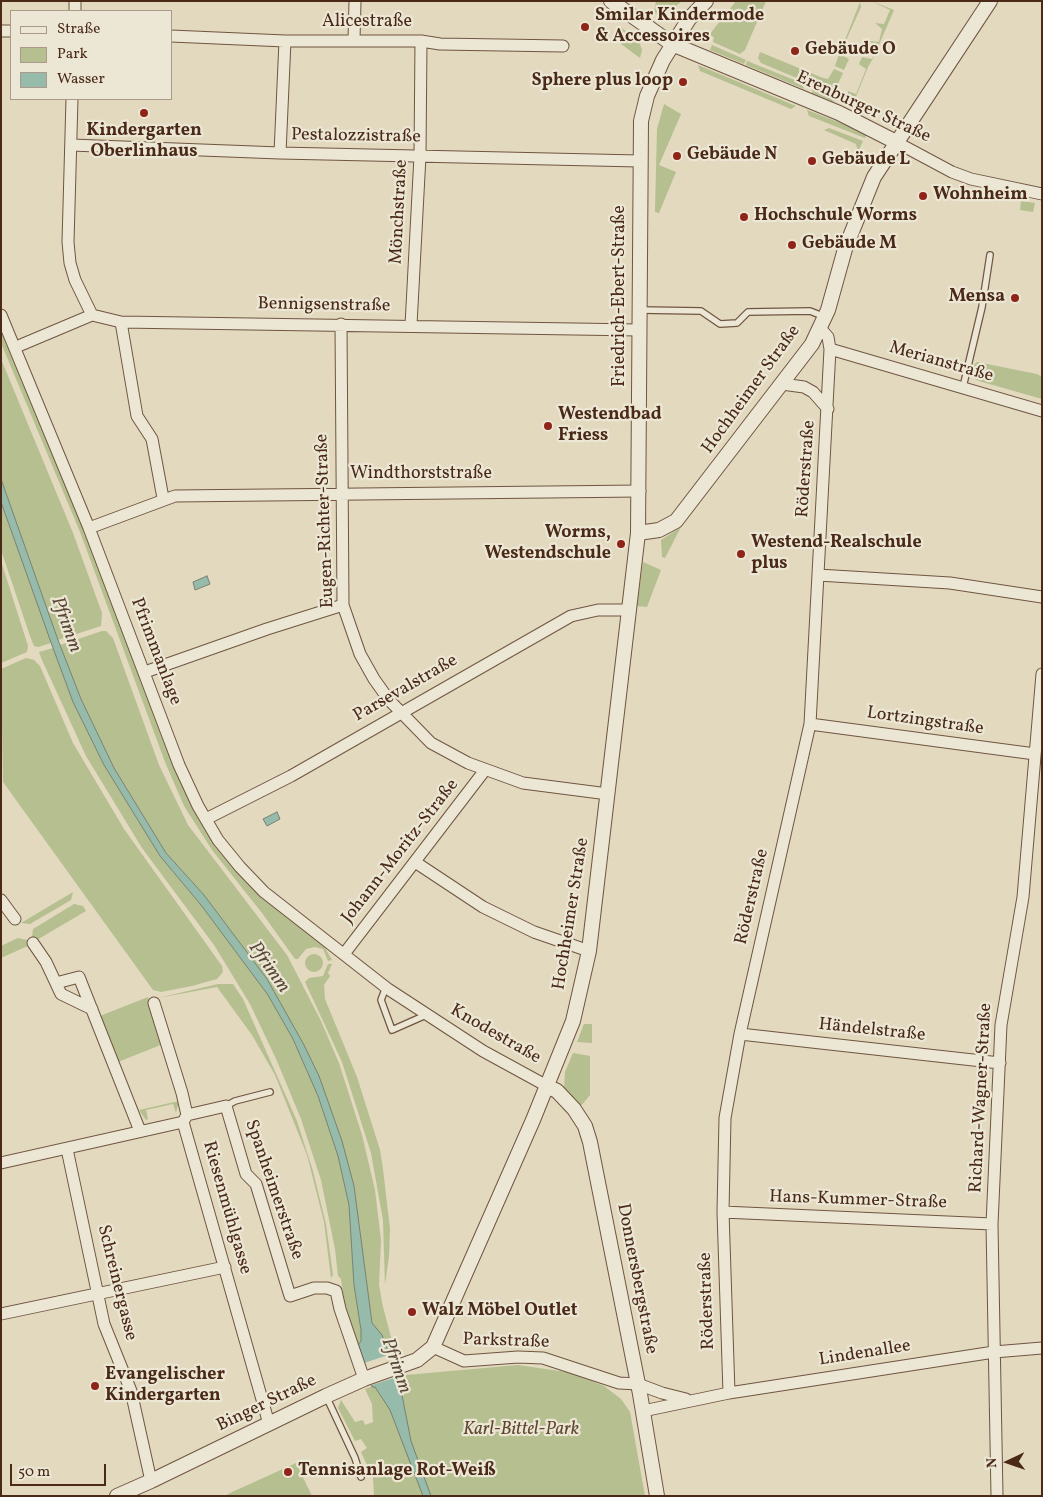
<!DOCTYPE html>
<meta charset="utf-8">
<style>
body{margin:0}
#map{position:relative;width:1043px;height:1497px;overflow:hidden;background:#e2d9bf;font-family:Vollkorn,serif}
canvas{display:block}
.frame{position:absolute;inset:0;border:2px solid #4a2917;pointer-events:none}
.legend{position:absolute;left:10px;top:10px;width:162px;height:90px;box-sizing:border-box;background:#ece6d5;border:1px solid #ab9a89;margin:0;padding:6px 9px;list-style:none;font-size:15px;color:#4a2917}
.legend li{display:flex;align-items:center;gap:10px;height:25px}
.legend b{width:25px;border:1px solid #ab9a89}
.north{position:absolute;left:983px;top:1437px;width:50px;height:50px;-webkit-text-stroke:4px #ece6d5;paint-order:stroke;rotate:267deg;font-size:14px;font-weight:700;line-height:20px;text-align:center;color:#4a2917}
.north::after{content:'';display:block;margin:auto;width:18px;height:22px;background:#4a2917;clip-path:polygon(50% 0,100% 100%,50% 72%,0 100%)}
.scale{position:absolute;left:10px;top:1464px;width:96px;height:22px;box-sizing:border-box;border:2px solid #4a2917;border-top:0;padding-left:6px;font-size:15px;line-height:18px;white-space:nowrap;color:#4a2917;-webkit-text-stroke:4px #ece6d5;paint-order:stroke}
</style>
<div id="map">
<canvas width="1043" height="1497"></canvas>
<div class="frame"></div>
<ul class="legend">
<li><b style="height:6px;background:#ece6d5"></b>Straße</li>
<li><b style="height:14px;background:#b5bf90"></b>Park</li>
<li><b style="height:14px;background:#96bbab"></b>Wasser</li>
</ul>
<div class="north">N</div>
<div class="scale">50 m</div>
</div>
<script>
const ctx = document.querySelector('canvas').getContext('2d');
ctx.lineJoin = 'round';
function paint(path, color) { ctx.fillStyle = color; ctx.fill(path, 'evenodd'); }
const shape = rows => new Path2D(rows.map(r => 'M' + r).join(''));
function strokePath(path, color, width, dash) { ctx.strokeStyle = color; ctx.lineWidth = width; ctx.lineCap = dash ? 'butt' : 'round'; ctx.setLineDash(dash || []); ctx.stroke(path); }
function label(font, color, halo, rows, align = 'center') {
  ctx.font = font + ' Vollkorn,serif'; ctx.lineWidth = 4.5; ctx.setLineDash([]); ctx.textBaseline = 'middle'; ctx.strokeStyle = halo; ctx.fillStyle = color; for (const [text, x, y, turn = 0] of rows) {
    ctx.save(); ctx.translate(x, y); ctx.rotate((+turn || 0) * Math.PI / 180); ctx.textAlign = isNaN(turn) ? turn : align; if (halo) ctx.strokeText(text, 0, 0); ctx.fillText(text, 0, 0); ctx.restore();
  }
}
const green = shape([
 [656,1,682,1,671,10,660,14,654,13],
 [736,1,766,1,745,50,740,54,713,42,714,37,709,35],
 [871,1,894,10,878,47,869,41,879,42,882,29,875,23,884,24,890,10],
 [860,2,861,7,844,45,852,49,850,54,841,50],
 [621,27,640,44,642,50,640,58,621,44,627,35,619,29],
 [712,45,746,60,744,64,710,50],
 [879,48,868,67,855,99,848,96,848,91,856,94,866,69,859,64,862,57,872,59],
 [760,52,823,78,828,79,834,69,843,73,837,86,837,95,761,63,758,58],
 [839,54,849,59,844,70,835,66],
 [747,61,802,83,804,89,746,65],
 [698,65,796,106,791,109,700,71],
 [813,88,837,98,837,100,833,102,812,93],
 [664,104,681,114,659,165,676,172,659,213,655,212,657,129],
 [807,110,867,133,865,138,809,116],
 [829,128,863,141,858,152,856,144,824,130],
 [1021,201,1035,203,1033,212,1020,210],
 [1,327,67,484,163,741,192,804,207,832,324,946,332,960,328,961,323,949,315,947,306,949,298,959,295,959,262,913,212,850,184,806,165,762,80,532,1,343],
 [1,359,73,533,102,613,101,626,58,640,1,479],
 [977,362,1037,374,1042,377,1042,399,979,381,975,379,973,371,973,366],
 [1,502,51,643,38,647,34,646,30,636,1,550],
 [681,527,665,558,662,557,661,540],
 [1,561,28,646,27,652,1,663],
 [643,562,661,570,647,607,637,606],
 [102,631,106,631,113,638,159,765,188,825,287,955,321,1021,339,1063,362,1135,375,1190,381,1240,379,1285,383,1307,395,1352,388,1355,372,1323,354,1186,337,1126,311,1059,267,979,204,895,166,853,114,768,81,699,60,645],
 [53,648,73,702,104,765,160,856,201,905,268,995,293,1039,318,1096,338,1156,349,1205,354,1285,361,1330,361,1341,358,1345,345,1307,341,1279,338,1276,335,1249,321,1180,301,1119,277,1061,250,1004,214,945,142,848,86,756,42,660,39,652],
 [26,658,34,660,40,666,73,743,124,829,222,966,223,972,217,979,192,986,161,992,153,990,3,782,1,669],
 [73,892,71,900,30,924,21,923],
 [74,904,83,906,86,911,35,941,32,937,33,929],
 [18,938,27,940,30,945,1,958,1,946],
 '305 963a9 9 0 1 1 18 0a9 9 0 1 1-18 0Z',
 [328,964,332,964,328,973,330,976,324,985,325,999,357,1077,380,1150,383,1169,390,1229,389,1256,385,1285,383,1220,371,1153,342,1062,305,982,309,978,323,976],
 [218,984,233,984,243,999,297,1121,313,1171,326,1224,333,1275,331,1278,324,1222,307,1155,275,1075,252,1035,217,987,158,998],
 [148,997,163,1044,118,1062,100,1016],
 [584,1024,592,1024,592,1043,577,1042],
 [573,1053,590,1056,590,1095,580,1107,564,1088,565,1072],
 [179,1101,176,1113,173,1104,146,1110,148,1119,146,1120,139,1110],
 [518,1365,573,1373,604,1386,621,1399,630,1412,645,1496,374,1496,373,1478,361,1452,367,1448,361,1439,355,1441,338,1408,341,1400,355,1422,363,1420,365,1425,373,1422,372,1404,365,1389,406,1375],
 [296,1463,312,1496,225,1496,230,1493]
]);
const water = shape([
 [1,479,58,640,81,699,114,768,166,853,204,895,267,979,304,1045,319,1076,342,1141,354,1186,372,1323,382,1335,399,1380,411,1441,431,1496,423,1496,390,1410,375,1387,372,1387,358,1345,361,1341,361,1330,354,1285,349,1205,338,1156,318,1096,293,1039,268,995,201,905,160,856,104,765,73,702,53,648,1,502,1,479],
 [207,576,210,584,195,590,193,582,207,576],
 [277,812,280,819,267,826,263,819,277,812]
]);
const pier = shape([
 [391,1354,400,1376,369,1386,361,1364]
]);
const service = shape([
 [640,310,701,311,720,324,737,323,748,312,810,311,825,317],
 [963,387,982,307,990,255],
 [386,987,381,1000,392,1030,426,1015],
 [226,1106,235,1101,270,1092],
 [326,1396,355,1458,361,1477]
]);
const minor = shape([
 [75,11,75,1],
 [1,31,11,31],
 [171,36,285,41,421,41,440,44,563,46],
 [354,40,355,1],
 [72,99,68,242,70,263,75,280,92,315],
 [896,142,952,172,971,179,1042,194],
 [71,145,280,153,639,161],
 [280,153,285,41],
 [1,315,89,528,179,765,198,806,218,840,240,867,264,892,388,989,483,1051,547,1086],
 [121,322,137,416,152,439,163,498],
 [341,324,343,605,360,654,374,679,389,700,431,743,468,763,523,783,608,794],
 [411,325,420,156,421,41],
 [16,347,92,315,121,322,639,330],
 [830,349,1042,411],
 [782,384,804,387,813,392,828,409],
 [89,528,175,496,640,491],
 [818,575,950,583,1042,597],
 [145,672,267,629,343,605],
 [810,724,1035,754],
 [206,819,291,776,571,616,598,610,630,610],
 [415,862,483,907,534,932,589,951],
 [1,900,15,919],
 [33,943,46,962,61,994,92,1009],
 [344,954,485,770],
 [56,983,79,977,140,1131],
 [154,1003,182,1093,187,1115,183,1122,269,1424],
 [740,1034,1000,1063],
 [187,1115,226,1106,246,1174,256,1184,290,1296,314,1288,327,1288,336,1291,340,1309,364,1379],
 [67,1149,104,1324,131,1391,151,1481],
 [1,1163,183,1122],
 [723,1212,992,1224],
 [1,1314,225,1267],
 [433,1347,464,1361,518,1357,543,1358,619,1383,638,1384,662,1393,686,1399],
 [729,1393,723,1212,725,1118,740,1034,810,724,830,349,828,337,820,328],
 [643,1411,729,1393,994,1352,1042,1348],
 [997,1496,992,1224,1001,1025,1023,897,1042,674]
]);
const tertiary = shape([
 [611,1,672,44,839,113,896,142],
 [638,533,659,530,676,521,812,344,828,310,845,249,874,177,990,1],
 [547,1086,557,1091,574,1109,585,1126,590,1142,640,1394,657,1496],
 [117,1496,151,1481,326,1396,364,1379,417,1360,433,1347,533,1120,573,1021,589,951,638,533,641,121,647,96,663,60,689,19,706,1]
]);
const markers = [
 [585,27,5,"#8f2418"],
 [795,51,5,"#8f2418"],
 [683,82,5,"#8f2418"],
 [144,113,5,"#8f2418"],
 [677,156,5,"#8f2418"],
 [812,161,5,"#8f2418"],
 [923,196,5,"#8f2418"],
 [744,217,5,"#8f2418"],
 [792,245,5,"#8f2418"],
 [1015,298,5,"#8f2418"],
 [548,426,5,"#8f2418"],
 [621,544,5,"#8f2418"],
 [741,554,5,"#8f2418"],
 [412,1312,5,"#8f2418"],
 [95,1386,5,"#8f2418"],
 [288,1472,5,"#8f2418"]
];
const poiNames = [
 ["Smilar Kindermode",595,17],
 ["& Accessoires",595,38],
 ["Gebäude O",805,51],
 ["Sphere plus loop",673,82,"right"],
 ["Kindergarten",144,132,"center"],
 ["Oberlinhaus",144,153,"center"],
 ["Gebäude N",687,156],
 ["Gebäude L",822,161],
 ["Wohnheim",933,196],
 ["Hochschule Worms",754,217],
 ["Gebäude M",802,245],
 ["Mensa",1005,298,"right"],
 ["Westendbad",558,416],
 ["Friess",558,437],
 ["Worms,",611,534,"right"],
 ["Westendschule",611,555,"right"],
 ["Westend-Realschule",751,544],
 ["plus",751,565],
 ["Walz Möbel Outlet",422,1312],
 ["Evangelischer",105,1376],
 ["Kindergarten",105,1397],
 ["Tennisanlage Rot-Weiß",298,1472]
];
const streetNames = [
 ["Alicestraße",367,23],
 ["Erenburger Straße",863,108,25],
 ["Pestalozzistraße",356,137,1],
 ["Mönchstraße",400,212,-87],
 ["Friedrich-Ebert-Straße",621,296,-90],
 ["Bennigsenstraße",324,306,1],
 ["Merianstraße",941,363,16],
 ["Hochheimer Straße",752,390,-54],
 ["Röderstraße",807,469,-86],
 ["Windthorststraße",421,475],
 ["Eugen-Richter-Straße",326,521,-92],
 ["Pfrimmanlage",155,652,69],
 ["Parsevalstraße",406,689,-30],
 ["Lortzingstraße",925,722,8],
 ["Johann-Moritz-Straße",401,852,-52],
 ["Röderstraße",753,897,-77],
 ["Hochheimer Straße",572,914,-81],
 ["Händelstraße",872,1031,6],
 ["Knodestraße",495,1035,30],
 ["Richard-Wagner-Straße",982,1098,-87],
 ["Spanheimerstraße",273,1190,71],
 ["Hans-Kummer-Straße",858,1201,2],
 ["Riesenmühlgasse",226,1208,74],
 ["Donnersbergstraße",636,1279,79],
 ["Schreinergasse",116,1283,76],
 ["Röderstraße",708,1301,-92],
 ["Parkstraße",506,1342,2],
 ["Lindenallee",865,1354,-9],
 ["Binger Straße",267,1404,-26]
];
const parkNames = [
 ["Karl-Bittel-Park",521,1431]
];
const waterNames = [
 ["Pfrimm",65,625,70],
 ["Pfrimm",268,968,55],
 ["Pfrimm",395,1366,71]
];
paint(green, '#b5bf90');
paint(water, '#96bbab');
strokePath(water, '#788170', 1);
paint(pier, '#e2d9bf');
strokePath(service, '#705541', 8);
strokePath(minor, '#705541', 13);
strokePath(tertiary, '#705541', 16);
strokePath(service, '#ece6d5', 5.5);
strokePath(minor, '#ece6d5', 11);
strokePath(tertiary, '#ece6d5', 14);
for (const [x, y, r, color] of markers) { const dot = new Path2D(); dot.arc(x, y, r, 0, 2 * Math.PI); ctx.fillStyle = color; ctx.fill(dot); strokePath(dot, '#ece6d5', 2); }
label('bold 18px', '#4a2917', '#ece6d5', poiNames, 'left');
label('18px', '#4a2917', '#ece6d5', streetNames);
label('italic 18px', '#5f472f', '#ece6d5', parkNames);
label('italic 19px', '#594635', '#ece6d5', waterNames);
</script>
